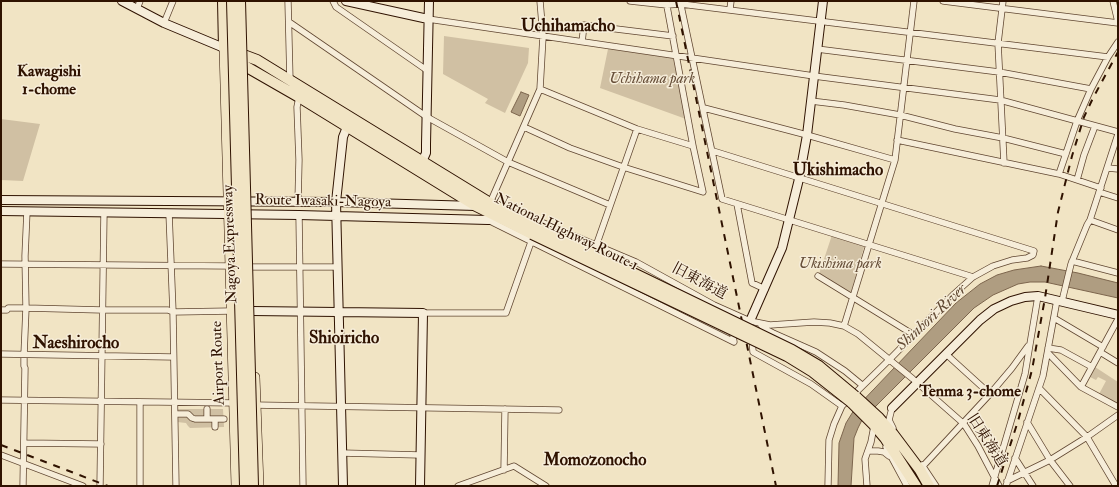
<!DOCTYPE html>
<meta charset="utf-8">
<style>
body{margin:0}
#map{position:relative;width:1119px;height:487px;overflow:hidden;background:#f1e4c4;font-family:"IM FELL Double Pica",serif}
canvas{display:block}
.frame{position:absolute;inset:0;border:2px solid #2f1200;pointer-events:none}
</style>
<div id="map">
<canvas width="1119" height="487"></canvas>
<div class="frame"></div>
</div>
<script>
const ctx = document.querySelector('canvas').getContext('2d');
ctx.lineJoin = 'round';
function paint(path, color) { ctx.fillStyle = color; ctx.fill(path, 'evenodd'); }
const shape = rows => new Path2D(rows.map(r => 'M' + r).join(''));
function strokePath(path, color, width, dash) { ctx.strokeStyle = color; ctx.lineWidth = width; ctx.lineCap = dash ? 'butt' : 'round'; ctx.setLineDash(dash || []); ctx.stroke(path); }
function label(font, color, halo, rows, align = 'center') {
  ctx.font = font + ' "IM FELL Double Pica","Noto Serif JP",serif'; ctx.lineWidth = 3; ctx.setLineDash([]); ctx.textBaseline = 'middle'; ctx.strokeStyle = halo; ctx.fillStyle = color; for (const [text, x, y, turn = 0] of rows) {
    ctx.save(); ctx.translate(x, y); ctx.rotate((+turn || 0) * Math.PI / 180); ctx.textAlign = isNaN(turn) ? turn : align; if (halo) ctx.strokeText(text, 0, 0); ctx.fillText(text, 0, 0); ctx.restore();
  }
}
const green = shape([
 [444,36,529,48,528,63,505,113,485,103,488,99,443,74],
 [608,49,673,58,686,119,600,88],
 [1,119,40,124,23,181,1,180],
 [832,235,863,244,864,247,851,292,847,293,819,274],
 [1095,367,1118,382,1118,404,1099,394,1106,381,1098,377,1096,380,1090,377],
 [176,409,223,409,224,427,190,428,188,426,186,423,177,422]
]);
const water = shape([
 [521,92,529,95,520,116,511,112,521,92],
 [1041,266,1078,273,1118,283,1118,298,1045,282,1030,282,1018,284,993,295,974,308,862,420,858,428,854,438,851,486,838,486,839,443,846,423,854,410,956,303,980,284,997,275,1014,270,1041,266]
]);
const street = shape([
 [288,1,290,81],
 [333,1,336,7,428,71],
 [630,1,667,5,681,4,1108,57],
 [680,1,722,199,973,277],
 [943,1,1118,23],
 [1003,1,998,43,1004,163],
 [1113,1,1118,22],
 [137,9,140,1],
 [730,9,731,1],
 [428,19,814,76,1000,100,1118,132],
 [289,22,427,117,508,162,610,205],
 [164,23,173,1],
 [582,42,584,25,673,36],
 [817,49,999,72,1091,89],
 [540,89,637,129,693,146],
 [811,101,844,105,900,115,955,129,1003,138,1066,154],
 [704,108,807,135,895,160],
 [524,127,570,148,623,167,703,192,693,146,666,1],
 [897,140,1059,174,1101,188],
 [713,151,1034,251,1033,255,1027,258,1012,260,993,266,973,277,954,294,890,359,842,406],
 [1108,168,1118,169],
 [1059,174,1077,121,1091,89,1108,57,1118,42],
 [1077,180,1084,155,1095,126],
 [1099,192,1118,198],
 [298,202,299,160,297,107,299,97],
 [490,203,540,89,543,36,540,1],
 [737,204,752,283,765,289],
 [169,213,173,312,176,486],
 [520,213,636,262,714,305,750,321,770,325,814,322,830,323,844,326,858,334,913,379,964,424,978,446,999,486],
 [299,215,303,486],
 [488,220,734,342,732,329],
 [1090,220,1118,230],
 [596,246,637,129],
 [1072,261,1118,273],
 [1,264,230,266],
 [251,267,338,267],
 [818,276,914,335],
 [1062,301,1071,264,1087,225,1090,220,1118,134],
 [1,310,7,310,8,308,26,308,102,310,168,310,173,312,231,311],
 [423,313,506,313,531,242],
 [1054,318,1103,347],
 [760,324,765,329,773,333,816,352,845,371,862,385],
 [844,326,895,160,914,1],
 [752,337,753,352,811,384,842,406,834,424,829,440,828,486],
 [1048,348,1061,350,1092,367],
 [1100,352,1118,363],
 [1048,353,1081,387,1118,407],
 [1,354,173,357],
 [946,354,990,394],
 [1081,387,1118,319],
 [1039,388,1087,437,1116,486],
 [1,400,237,403],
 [253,405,559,410],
 [892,408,889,420,893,428],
 [207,409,207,419],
 [177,414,188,414,192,418,195,419,224,419],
 [215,419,215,427],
 [1027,422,1050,460,1070,486],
 [24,443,101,444],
 [886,447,907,486],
 [868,451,878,451,884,452,889,456],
 [342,453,420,455],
 [1,455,83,486],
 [1015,458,1033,486],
 [922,465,936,486],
 [923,466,990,394,1012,368,1028,346],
 [504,470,505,409],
 [1007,481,1050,460,1087,437,1118,415],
 [23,486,25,368,24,366,24,355,26,308,25,256,27,211],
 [100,486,104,212],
 [140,486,140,402],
 [458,486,514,466,546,486],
 [867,486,865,459,871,442,874,426],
 [992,486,1025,374,1038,296],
 [1006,486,1043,376,1057,300]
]);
const secondary = shape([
 [122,1,164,23,224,48],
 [346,1,428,19],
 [422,162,426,153,426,144,429,1],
 [1,200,336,202,476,206],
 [1,211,299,215,488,220,501,219],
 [252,311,423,313,420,486],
 [750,321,782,248,799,179,807,135,823,1],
 [892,408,980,320,994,309,1011,301,1025,297,1038,296,1118,315],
 [343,486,336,202,343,137,347,127]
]);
const primary = shape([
 [224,48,236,486],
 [255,377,259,486]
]);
const highway = shape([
 [223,1,224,48,245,66,299,97,476,206,532,234],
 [233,51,257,60,490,203,536,226],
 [855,396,879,418,893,434,920,470,929,486],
 [851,402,874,425,885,438,916,486]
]);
const rail = shape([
 [676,1,776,486],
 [1,445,108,486],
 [997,486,1018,421,1032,370,1045,298,1058,212,1072,156,1084,117,1093,98,1118,52]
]);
const highwayBridge = shape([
 [232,1,245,486],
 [240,1,253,486],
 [536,226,792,350,819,366,855,396],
 [532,234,787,356,813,372,851,402]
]);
const parkNames = [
 ["Uchihama park",652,80],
 ["Ukishima park",840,265]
];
const streetNames = [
 ["Route Iwasaki-Nagoya",323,202,1],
 ["National Highway Route 1",566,233,26],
 ["Nagoya Expressway",231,244,-92],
 ["旧東海道",699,282,28],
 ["Airport Route",219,363,-92],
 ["旧東海道",986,441,57]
];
const neighbourhoodNames = [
 ["Kawagishi",49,73],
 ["1-chome",49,91],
 ["Tenma 3-chome",970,393]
];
const waterNames = [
 ["Shinhori River",932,318,-43]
];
const quarterNames = [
 ["Uchihamacho",568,27],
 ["Ukishimacho",838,171],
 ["Shioiricho",344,339],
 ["Naeshirocho",76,344],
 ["Momozonocho",595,461]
];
paint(green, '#d0c0a3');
paint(water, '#af9d81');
strokePath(water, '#7c654d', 1);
strokePath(street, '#604631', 7);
strokePath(secondary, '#2f1200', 10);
strokePath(primary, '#2f1200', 10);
strokePath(highway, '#2f1200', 12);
strokePath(street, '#f6edd9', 5.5);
strokePath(secondary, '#f6edd9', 8);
strokePath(primary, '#f1e4c4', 9);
strokePath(highway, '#f1e4c4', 10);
strokePath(rail, '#2f1200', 2, [7, 7]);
strokePath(highwayBridge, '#2f1200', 12, []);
strokePath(highwayBridge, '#f1e4c4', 10);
label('italic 15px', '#674f39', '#f6edd9', parkNames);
label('15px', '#2f1200', '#f6edd9', streetNames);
label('bold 16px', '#2f1200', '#f6edd9', neighbourhoodNames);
label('italic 16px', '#624a34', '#f6edd9', waterNames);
label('bold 17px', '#2f1200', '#f6edd9', quarterNames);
</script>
